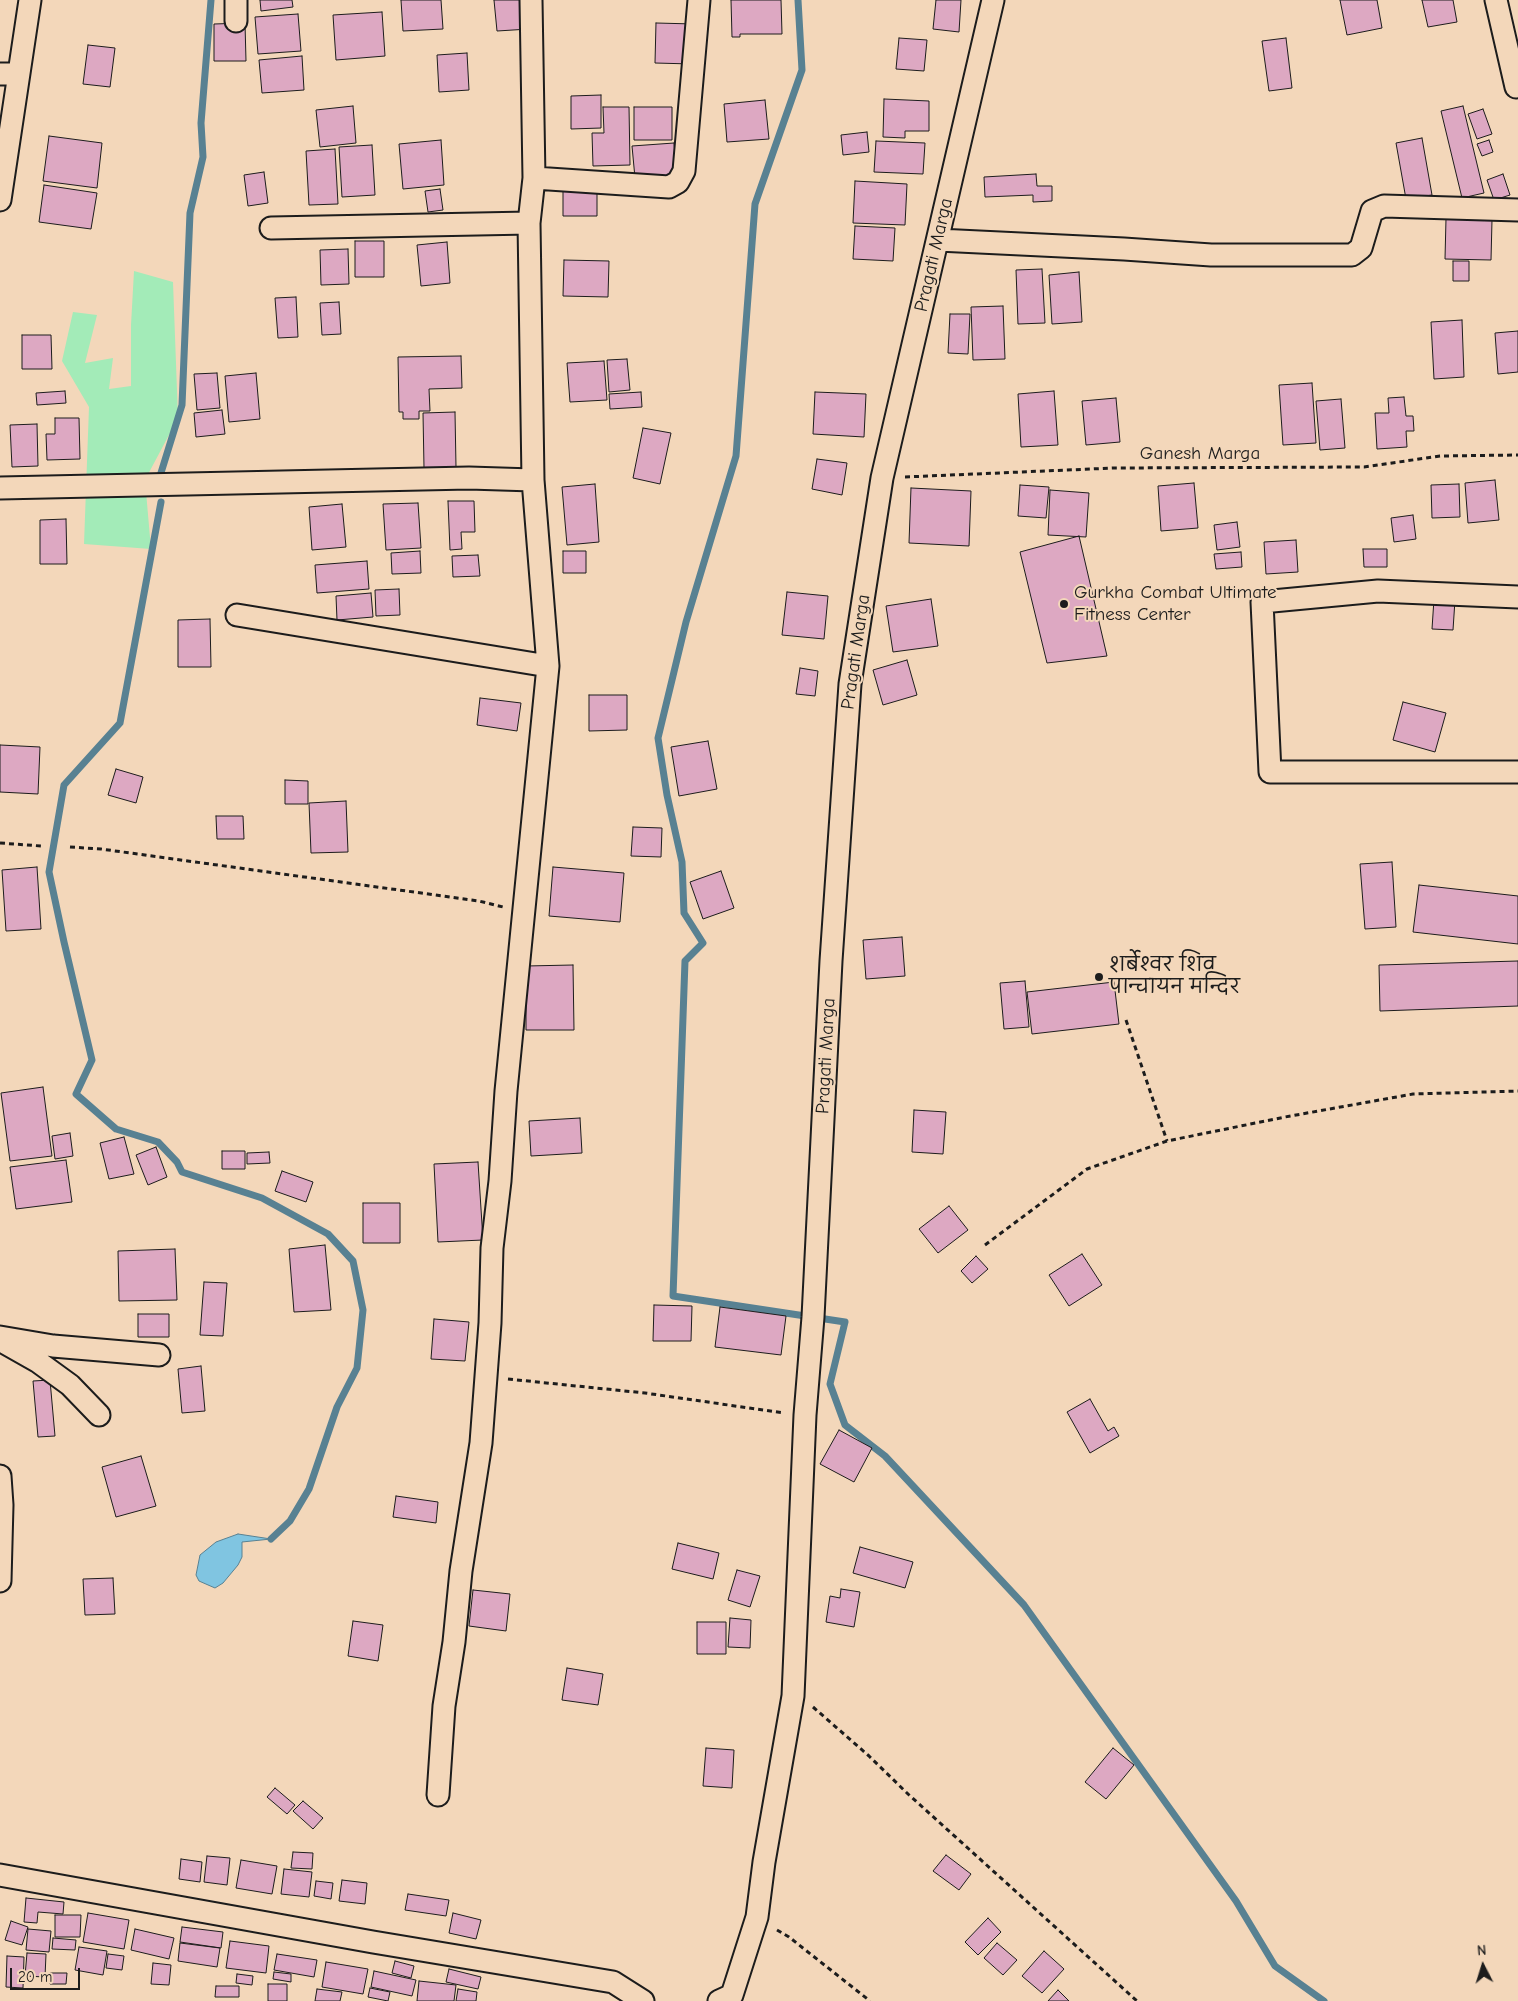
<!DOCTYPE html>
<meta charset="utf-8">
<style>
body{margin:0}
#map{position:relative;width:1518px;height:2001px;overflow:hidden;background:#f3d7ba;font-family:"Comic Neue",sans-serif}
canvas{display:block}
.north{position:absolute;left:1458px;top:1941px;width:50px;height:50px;-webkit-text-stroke:4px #f3d7ba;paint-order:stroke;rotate:355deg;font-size:14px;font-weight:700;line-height:20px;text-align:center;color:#1c1c1c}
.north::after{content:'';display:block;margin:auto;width:18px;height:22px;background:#1c1c1c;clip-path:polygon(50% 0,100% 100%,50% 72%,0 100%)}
.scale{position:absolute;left:10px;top:1968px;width:70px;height:22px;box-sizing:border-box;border:2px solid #1c1c1c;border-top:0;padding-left:6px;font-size:15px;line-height:18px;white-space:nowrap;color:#1c1c1c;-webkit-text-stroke:4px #f3d7ba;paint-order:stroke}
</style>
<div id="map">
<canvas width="1518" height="2001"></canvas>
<div class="north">N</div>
<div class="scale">20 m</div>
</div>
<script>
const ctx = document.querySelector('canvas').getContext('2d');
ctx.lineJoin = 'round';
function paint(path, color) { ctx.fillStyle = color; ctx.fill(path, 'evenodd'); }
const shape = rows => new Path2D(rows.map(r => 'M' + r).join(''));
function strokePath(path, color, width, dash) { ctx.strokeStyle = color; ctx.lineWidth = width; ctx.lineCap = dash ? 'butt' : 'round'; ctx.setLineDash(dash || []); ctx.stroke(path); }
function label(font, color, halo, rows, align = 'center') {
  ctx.font = font + ' "Comic Neue","Playpen Sans Deva",sans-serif'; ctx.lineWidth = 4; ctx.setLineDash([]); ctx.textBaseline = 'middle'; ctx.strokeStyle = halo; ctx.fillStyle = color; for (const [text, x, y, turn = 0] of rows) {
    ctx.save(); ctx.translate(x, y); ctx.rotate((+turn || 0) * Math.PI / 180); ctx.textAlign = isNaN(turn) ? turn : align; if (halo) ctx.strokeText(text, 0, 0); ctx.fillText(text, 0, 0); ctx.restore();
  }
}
const green = shape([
 [134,271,173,282,178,418,145,480,151,549,84,544,89,407,62,361,73,312,97,315,85,363,113,358,109,389,131,386,131,325]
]);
const water = shape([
 [238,1534,271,1539,242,1542,242,1557,238,1565,223,1583,215,1588,199,1581,196,1575,200,1555,216,1542,238,1534]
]);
const stream = shape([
 [798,0,802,70,755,204,736,456,686,622,658,738,667,795,682,862,684,913,703,943,685,961,673,1296,845,1322,830,1384,845,1425,885,1456,1024,1605,1236,1901,1275,1966,1324,2001],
 [160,476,182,405,190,213,203,157,201,123,211,0],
 [161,502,120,723,64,785,49,872,64,942,92,1060,76,1094,116,1129,158,1142,177,1162,182,1172,262,1198,328,1234,353,1261,363,1310,357,1368,337,1407,309,1489,290,1521,271,1539]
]);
const building = shape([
 [260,0,292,0,293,7,261,11,260,0],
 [401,0,441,0,443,29,403,31,401,0],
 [494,0,524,0,529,29,497,31,494,0],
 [731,0,781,0,782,34,740,34,740,37,732,37,731,0],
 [936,0,961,0,959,32,933,29,936,0],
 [1340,0,1377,0,1382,28,1347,35,1340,0],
 [1422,0,1453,0,1457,22,1428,27,1422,0],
 [382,12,385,56,336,60,333,15,382,12],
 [298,14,301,51,258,54,255,17,298,14],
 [245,23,246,61,214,61,214,24,245,23],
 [656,23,694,24,692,64,655,63,656,23],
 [899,38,927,40,924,71,896,69,899,38],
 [1286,38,1292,88,1269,91,1262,41,1286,38],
 [88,45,115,48,110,87,83,84,88,45],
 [467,53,469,90,439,92,437,55,467,53],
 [302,56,304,90,262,93,259,60,302,56],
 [601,95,601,128,571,129,571,96,601,95],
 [884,99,929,101,929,131,905,131,905,138,883,137,884,99],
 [765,100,769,139,727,142,724,104,765,100],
 [353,106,356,143,320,147,316,110,353,106],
 [1463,106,1484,193,1462,198,1441,111,1463,106],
 [603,107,629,107,630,165,593,166,592,133,604,133,603,107],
 [634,107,672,107,672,140,634,140,634,107],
 [1483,109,1492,134,1477,139,1468,114,1483,109],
 [867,132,869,152,843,155,841,135,867,132],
 [49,136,102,143,97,188,43,181,49,136],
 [1422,138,1432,195,1406,199,1396,143,1422,138],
 [441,140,444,185,403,189,399,144,441,140],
 [1489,140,1493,152,1482,156,1477,144,1489,140],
 [876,141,925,143,923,174,874,172,876,141],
 [674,143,677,175,635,178,632,146,674,143],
 [372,145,375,195,342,197,339,147,372,145],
 [335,149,338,204,309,205,306,151,335,149],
 [264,172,268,203,248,206,244,175,264,172],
 [1036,174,1037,186,1052,186,1052,201,1033,202,1033,195,985,197,984,177,1036,174],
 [1503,174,1510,195,1494,200,1487,180,1503,174],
 [855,181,907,184,905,225,853,223,855,181],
 [44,185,97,193,91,229,39,222,44,185],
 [563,188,597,188,597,216,563,216,563,188],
 [440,189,443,210,428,212,425,191,440,189],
 [1446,219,1492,220,1491,260,1445,259,1446,219],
 [855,226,895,228,893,261,853,259,855,226],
 [355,241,384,241,384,277,355,277,355,241],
 [447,242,450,283,421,286,417,245,447,242],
 [348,249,349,284,321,285,320,250,348,249],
 [564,260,609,261,608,297,563,296,564,260],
 [1453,261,1469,261,1469,281,1453,281,1453,261],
 [1042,269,1045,323,1018,324,1016,270,1042,269],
 [1079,272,1082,322,1052,324,1049,275,1079,272],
 [296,297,298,337,278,338,275,298,296,297],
 [339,302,341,334,322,335,320,303,339,302],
 [1003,306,1005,359,973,360,971,307,1003,306],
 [950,314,970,314,968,354,948,353,950,314],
 [1462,320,1464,377,1434,379,1431,322,1462,320],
 [1518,331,1518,372,1498,374,1495,333,1518,331],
 [22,335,51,335,52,369,22,369,22,335],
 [461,356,462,388,429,389,430,411,419,411,419,419,403,419,403,412,399,412,398,357,461,356],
 [627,359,630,390,609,392,607,360,627,359],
 [604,361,607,400,570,402,567,363,604,361],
 [217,373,220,408,197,410,194,374,217,373],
 [256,373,260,419,229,422,225,376,256,373],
 [1312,383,1316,443,1283,445,1279,385,1312,383],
 [65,391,66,403,37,405,36,393,65,391],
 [1054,391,1058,445,1021,447,1018,394,1054,391],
 [641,392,642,407,610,409,609,394,641,392],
 [815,392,866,394,864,437,813,434,815,392],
 [1404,397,1406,416,1413,416,1414,431,1406,431,1407,447,1377,449,1375,413,1389,413,1388,398,1404,397],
 [1116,398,1120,442,1086,445,1082,401,1116,398],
 [1341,399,1345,448,1320,450,1316,401,1341,399],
 [222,410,225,434,196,437,194,413,222,410],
 [455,412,456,467,424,468,423,413,455,412],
 [55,418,79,418,80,459,47,460,46,434,55,434,55,418],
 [37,424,38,466,12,467,10,425,37,424],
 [643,428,671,433,660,484,633,478,643,428],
 [817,459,847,463,842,495,812,489,817,459],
 [1495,480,1499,520,1468,523,1465,483,1495,480],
 [1194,483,1198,528,1161,531,1158,486,1194,483],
 [595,484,599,542,567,545,562,487,595,484],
 [1459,484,1460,517,1432,518,1431,485,1459,484],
 [1020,485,1049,487,1046,518,1018,516,1020,485],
 [911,488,971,491,969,546,909,543,911,488],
 [1050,490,1089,493,1086,537,1048,535,1050,490],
 [448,501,474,501,475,532,461,532,462,549,450,550,448,501],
 [418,503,421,548,386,550,383,504,418,503],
 [342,504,346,547,312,550,309,507,342,504],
 [1413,515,1416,539,1394,542,1391,518,1413,515],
 [66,519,67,564,40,564,40,520,66,519],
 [1237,522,1240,547,1217,550,1214,525,1237,522],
 [1079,536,1107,656,1047,663,1020,552,1079,536],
 [1296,540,1298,572,1266,574,1264,542,1296,540],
 [1363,549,1387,549,1387,567,1364,567,1363,549],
 [420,551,421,573,392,574,391,553,420,551],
 [563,551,586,551,586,573,563,573,563,551],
 [1241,552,1242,567,1216,569,1214,554,1241,552],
 [478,555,480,576,453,577,452,556,478,555],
 [367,561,369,589,317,593,315,565,367,561],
 [399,589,400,615,376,616,375,590,399,589],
 [787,592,828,596,824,639,782,635,787,592],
 [371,593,373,617,337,620,336,596,371,593],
 [931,599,938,646,893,652,886,606,931,599],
 [1434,599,1455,600,1453,630,1432,629,1434,599],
 [210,619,211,667,178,667,178,620,210,619],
 [907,660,917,695,883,705,873,670,907,660],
 [800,668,818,671,815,696,796,694,800,668],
 [589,695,627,695,627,730,589,731,589,695],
 [480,698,521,703,517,731,477,725,480,698],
 [1403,702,1446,713,1435,752,1393,740,1403,702],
 [708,741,717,789,679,796,671,747,708,741],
 [0,745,40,747,38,794,0,792,0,745],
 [116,769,143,777,136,803,108,795,116,769],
 [285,780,308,781,308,804,285,804,285,780],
 [346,801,348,852,311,853,309,803,346,801],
 [216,816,243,816,244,839,217,839,216,816],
 [633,827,662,828,661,857,631,856,633,827],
 [1392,862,1396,927,1365,929,1360,864,1392,862],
 [37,867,41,929,6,931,2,870,37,867],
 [553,867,624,873,620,922,549,916,553,867],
 [721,871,734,908,703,919,690,882,721,871],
 [1419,885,1518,896,1518,944,1413,932,1419,885],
 [902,937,905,976,866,979,863,940,902,937],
 [1518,961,1518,1006,1380,1011,1379,965,1518,961],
 [573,965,574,1030,526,1030,526,966,573,965],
 [1025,981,1029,1027,1004,1029,1000,983,1025,981],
 [1114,982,1119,1024,1032,1034,1027,992,1114,982],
 [43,1087,52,1156,10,1161,1,1093,43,1087],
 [914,1110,946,1112,943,1154,912,1152,914,1110],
 [580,1118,582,1153,531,1156,529,1121,580,1118],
 [70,1133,73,1156,55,1159,52,1136,70,1133],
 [124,1137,134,1174,109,1179,100,1143,124,1137],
 [156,1147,167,1177,148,1185,136,1155,156,1147],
 [222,1151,245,1151,245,1169,222,1169,222,1151],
 [269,1152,270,1163,247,1164,247,1153,269,1152],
 [66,1160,72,1202,16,1209,10,1167,66,1160],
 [478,1162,483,1240,438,1242,434,1164,478,1162],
 [282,1171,313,1182,306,1202,275,1191,282,1171],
 [363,1203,400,1203,400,1243,363,1243,363,1203],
 [949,1206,968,1230,938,1253,919,1229,949,1206],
 [325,1245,331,1310,294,1312,289,1249,325,1245],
 [175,1249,177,1300,119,1301,118,1251,175,1249],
 [1082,1254,1102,1285,1069,1306,1049,1275,1082,1254],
 [976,1256,988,1269,972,1283,961,1271,976,1256],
 [204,1282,227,1283,223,1336,200,1335,204,1282],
 [654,1305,692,1306,691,1341,653,1341,654,1305],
 [720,1307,786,1316,781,1355,715,1347,720,1307],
 [138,1314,169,1314,169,1337,138,1337,138,1314],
 [434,1319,469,1322,465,1361,431,1359,434,1319],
 [201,1366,205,1411,182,1413,178,1369,201,1366],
 [50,1380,55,1436,38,1437,33,1381,50,1380],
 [1090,1399,1108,1431,1114,1427,1119,1436,1090,1453,1067,1412,1090,1399],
 [839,1430,872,1448,854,1482,820,1464,839,1430],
 [141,1456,156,1506,116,1517,102,1467,141,1456],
 [396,1496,438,1502,436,1523,393,1517,396,1496],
 [678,1543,719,1553,713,1579,672,1569,678,1543],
 [860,1547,913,1562,905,1588,853,1573,860,1547],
 [737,1570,760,1576,750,1607,728,1600,737,1570],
 [113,1578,115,1614,85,1615,83,1579,113,1578],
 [841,1589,860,1592,854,1627,826,1622,830,1596,840,1598,841,1589],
 [473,1590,510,1594,506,1631,469,1626,473,1590],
 [730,1618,751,1620,750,1648,728,1647,730,1618],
 [353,1621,383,1625,378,1661,348,1656,353,1621],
 [697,1622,726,1622,726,1654,697,1654,697,1622],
 [567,1668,603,1674,598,1705,562,1700,567,1668],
 [706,1748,734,1750,732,1788,703,1786,706,1748],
 [1113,1748,1134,1765,1106,1799,1085,1782,1113,1748],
 [275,1788,295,1805,287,1814,267,1797,275,1788],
 [303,1801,323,1818,313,1829,293,1811,303,1801],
 [293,1852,313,1853,312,1869,291,1868,293,1852],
 [946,1855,971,1874,959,1890,933,1871,946,1855],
 [207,1856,230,1858,227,1885,204,1882,207,1856],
 [181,1859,202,1862,200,1882,179,1879,181,1859],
 [241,1860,277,1866,272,1894,236,1888,241,1860],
 [284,1869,312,1872,309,1897,281,1894,284,1869],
 [342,1880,367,1883,365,1904,339,1901,342,1880],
 [316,1881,333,1883,331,1899,314,1896,316,1881],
 [408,1894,449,1900,446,1916,405,1910,408,1894],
 [26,1898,64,1902,63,1914,38,1912,37,1923,24,1922,26,1898],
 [88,1913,129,1920,124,1949,83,1942,88,1913],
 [453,1913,481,1920,476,1939,449,1933,453,1913],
 [55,1915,81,1915,80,1937,55,1937,55,1915],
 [988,1918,1001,1932,978,1955,965,1942,988,1918],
 [11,1921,28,1927,22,1945,5,1940,11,1921],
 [182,1927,223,1932,221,1948,180,1942,182,1927],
 [28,1929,51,1931,49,1952,26,1950,28,1929],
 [135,1929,174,1938,169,1959,131,1950,135,1929],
 [53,1938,76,1940,75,1950,52,1949,53,1938],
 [230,1941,269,1946,266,1973,226,1968,230,1941],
 [180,1943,220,1948,217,1967,178,1961,180,1943],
 [997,1943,1017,1960,1003,1975,984,1958,997,1943],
 [79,1947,107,1951,103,1975,75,1970,79,1947],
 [1044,1951,1064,1969,1042,1993,1022,1976,1044,1951],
 [27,1953,46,1954,45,1977,25,1976,27,1953],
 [108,1954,124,1956,122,1970,106,1968,108,1954],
 [277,1954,317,1960,314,1977,274,1970,277,1954],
 [7,1956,24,1957,23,1988,6,1987,7,1956],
 [395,1961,414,1966,411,1978,392,1973,395,1961],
 [326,1962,368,1969,363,1994,322,1987,326,1962],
 [153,1963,171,1965,169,1985,151,1984,153,1963],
 [449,1969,481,1977,478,1989,446,1982,449,1969],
 [374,1971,416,1980,412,1996,371,1987,374,1971],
 [274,1972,291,1974,291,1982,273,1979,274,1972],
 [50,1973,67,1973,66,1984,50,1984,50,1973],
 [237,1974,253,1976,252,1985,236,1983,237,1974],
 [419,1981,456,1985,454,2001,417,2001,419,1981],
 [268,1984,287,1984,287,2001,268,2001,268,1984],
 [216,1986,239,1986,239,1997,215,1997,216,1986],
 [370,1988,390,1992,388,2001,368,1997,370,1988],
 [317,1989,342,1992,340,2001,315,2001,317,1989],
 [458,1989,477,1992,476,2001,456,2001,458,1989],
 [1058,1990,1069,2001,1048,2001,1058,1990]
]);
const path = shape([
 [905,477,1114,468,1364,467,1440,456,1518,455],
 [0,843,41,846],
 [70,847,101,849,479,901,503,907],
 [1126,1020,1167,1141],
 [985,1245,1087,1169,1167,1141,1285,1117,1413,1094,1518,1091],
 [508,1379,645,1393,784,1413],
 [813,1707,869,1756,908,1794,1137,2001],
 [777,1930,789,1937,870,2001]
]);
const street = shape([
 [1496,0,1516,87],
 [236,21,236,0],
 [0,74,18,74],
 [534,178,669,187,678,182,684,171,699,0],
 [0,200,30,0],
 [271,228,529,223],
 [938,240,1124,249,1211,255,1352,255,1361,248,1372,211,1384,206,1518,210],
 [0,488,469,478,533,480],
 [1518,597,1378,591,1262,602,1270,772,1518,772],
 [237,615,548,666],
 [0,1337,53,1346,159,1355],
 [5,1343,37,1361,70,1385,99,1415],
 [0,1476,2,1505,0,1581],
 [438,1795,444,1706,454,1642,461,1571,481,1443,490,1323,492,1248,500,1181,506,1091,548,666,533,480,529,223,534,178,531,0],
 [0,1875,373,1942,613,1982,643,2001],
 [719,2001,732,1995,757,1917,764,1862,793,1696,805,1415,813,1317,831,961,850,684,882,478,993,0]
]);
const markers = [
 [1064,604,5,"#1c1c1c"],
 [1099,977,5,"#1c1c1c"]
];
const streetNames = [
 ["Pragati Marga",934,255,-77],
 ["Ganesh Marga",1200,454],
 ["Pragati Marga",856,652,-82],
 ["Pragati Marga",826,1056,-87]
];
const poiNames = [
 ["Gurkha Combat Ultimate",1074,593],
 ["Fitness Center",1074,615],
 ["शर्बेश्वर शिव",1109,966],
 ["पान्चायन मन्दिर",1109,988]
];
paint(green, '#a3ebb8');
paint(water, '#80c5e1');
strokePath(water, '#588192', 1);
strokePath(stream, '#588192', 7);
paint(building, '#dda8c2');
strokePath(building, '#1c1c1c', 1);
strokePath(street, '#1c1c1c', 25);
strokePath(path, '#1c1c1c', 3, [5, 4]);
strokePath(street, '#f3d7ba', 21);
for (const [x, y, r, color] of markers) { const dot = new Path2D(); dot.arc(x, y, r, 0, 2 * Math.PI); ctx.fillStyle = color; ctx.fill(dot); strokePath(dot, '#f3d7ba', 2); }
label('19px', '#1c1c1c', '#f3d7ba', streetNames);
label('19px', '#1c1c1c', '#f3d7ba', poiNames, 'left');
</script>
